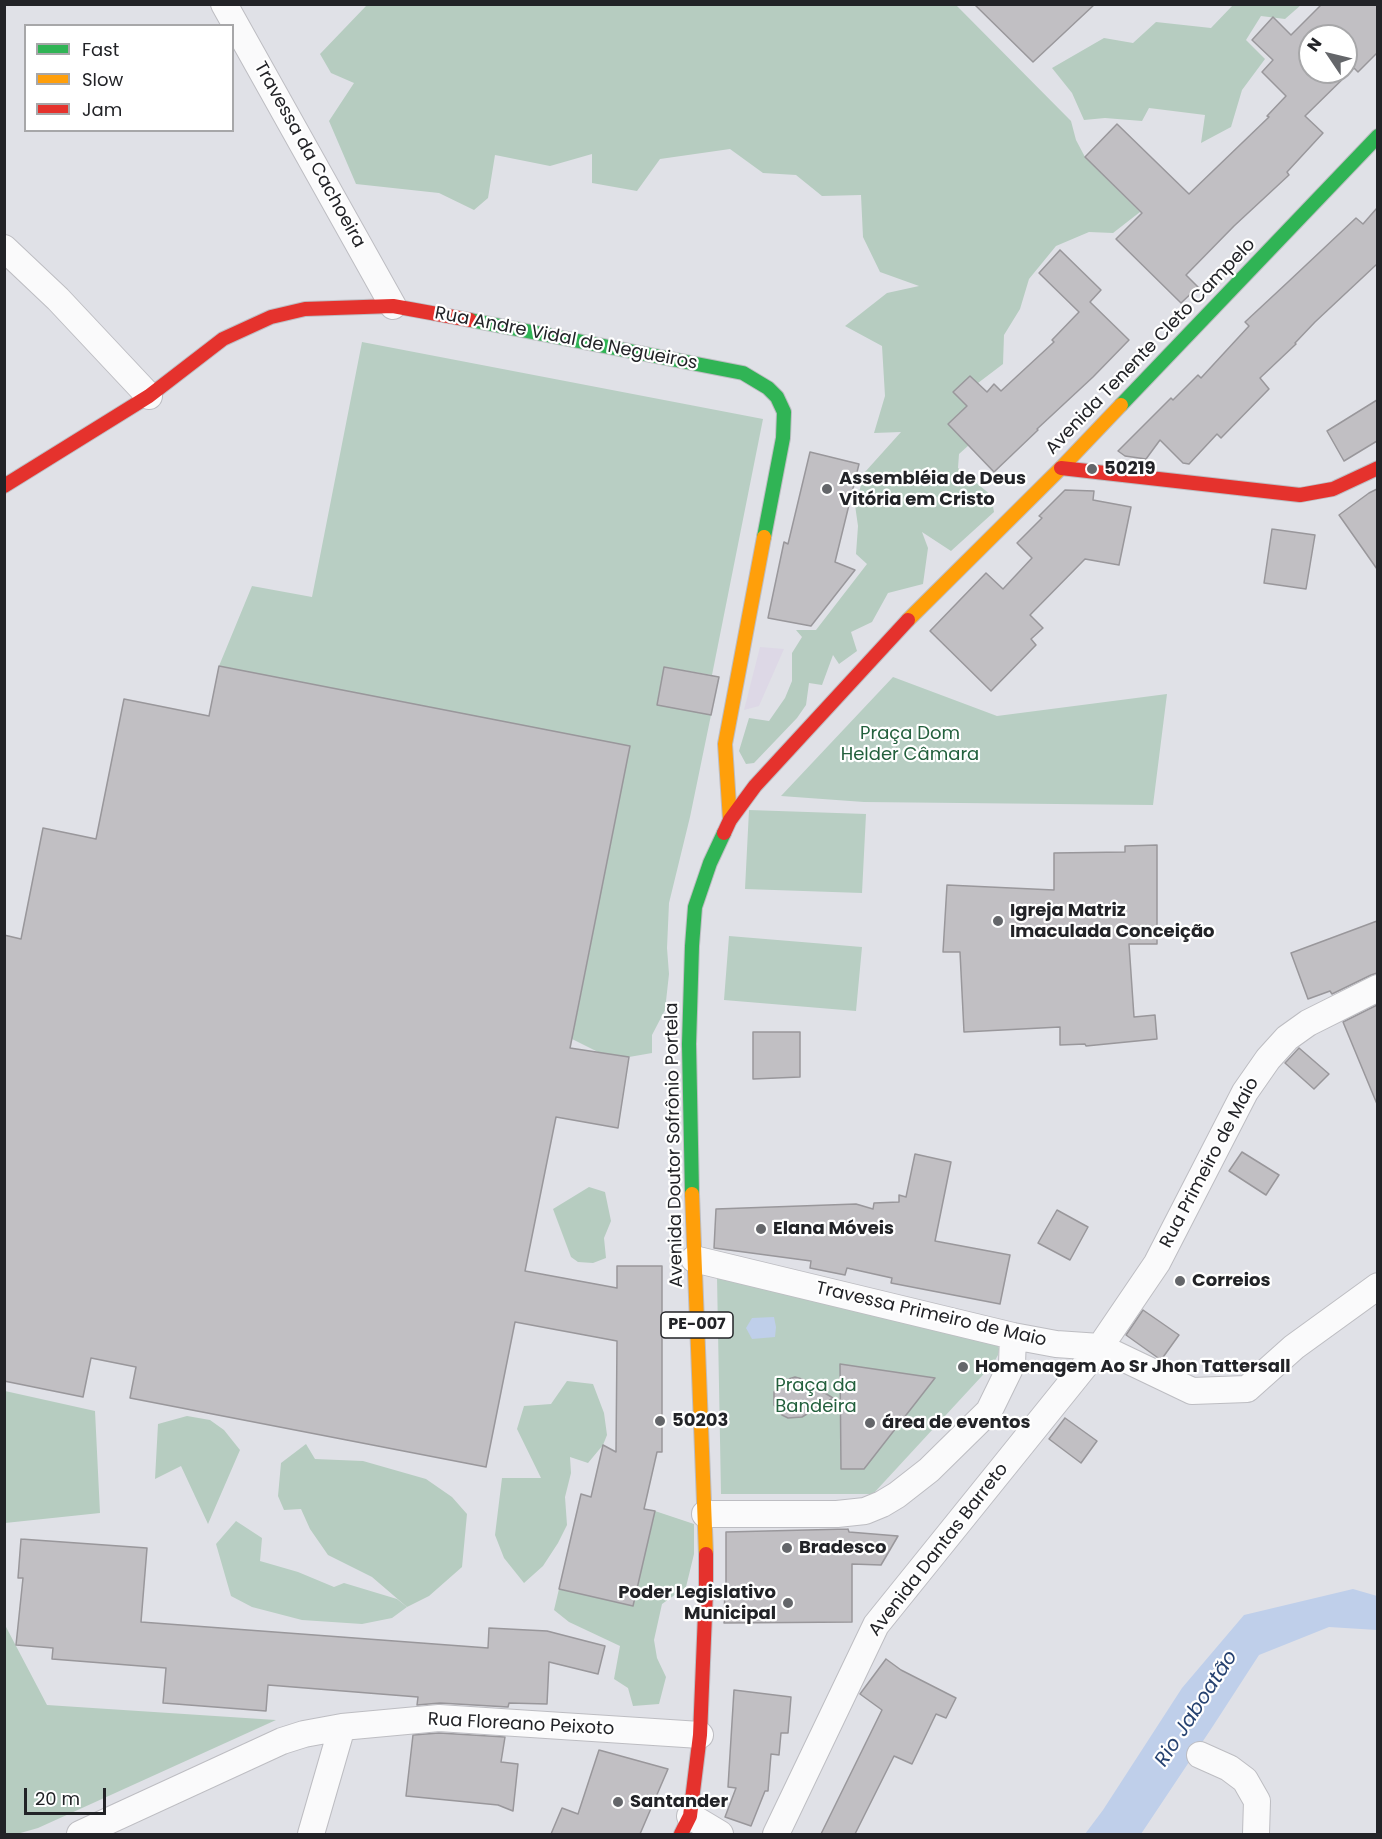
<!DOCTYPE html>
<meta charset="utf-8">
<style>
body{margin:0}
#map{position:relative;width:1382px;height:1839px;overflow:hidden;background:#e0e1e7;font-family:Poppins,sans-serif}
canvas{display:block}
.frame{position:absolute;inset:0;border:6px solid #222327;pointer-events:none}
.legend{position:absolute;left:24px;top:24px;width:210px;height:108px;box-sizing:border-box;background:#fff;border:2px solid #a7a7a9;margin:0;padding:8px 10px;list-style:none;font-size:18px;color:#222327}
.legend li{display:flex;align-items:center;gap:12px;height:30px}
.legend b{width:30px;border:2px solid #a7a7a9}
.north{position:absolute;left:1298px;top:24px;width:60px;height:60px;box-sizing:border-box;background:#fff;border:2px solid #a7a7a9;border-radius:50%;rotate:305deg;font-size:16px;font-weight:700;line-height:24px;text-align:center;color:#222327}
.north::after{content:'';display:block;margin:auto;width:21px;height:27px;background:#64666a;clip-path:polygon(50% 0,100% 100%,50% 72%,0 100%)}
.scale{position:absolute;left:24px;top:1788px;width:82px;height:27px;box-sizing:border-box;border:3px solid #222327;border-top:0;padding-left:8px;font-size:18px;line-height:21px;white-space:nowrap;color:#222327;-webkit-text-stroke:4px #fff;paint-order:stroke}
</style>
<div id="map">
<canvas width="1382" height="1839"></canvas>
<div class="frame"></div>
<ul class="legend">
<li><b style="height:8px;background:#30b455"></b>Fast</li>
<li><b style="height:8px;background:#ff9f0a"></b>Slow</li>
<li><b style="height:8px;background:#e5322d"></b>Jam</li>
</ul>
<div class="north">N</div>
<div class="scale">20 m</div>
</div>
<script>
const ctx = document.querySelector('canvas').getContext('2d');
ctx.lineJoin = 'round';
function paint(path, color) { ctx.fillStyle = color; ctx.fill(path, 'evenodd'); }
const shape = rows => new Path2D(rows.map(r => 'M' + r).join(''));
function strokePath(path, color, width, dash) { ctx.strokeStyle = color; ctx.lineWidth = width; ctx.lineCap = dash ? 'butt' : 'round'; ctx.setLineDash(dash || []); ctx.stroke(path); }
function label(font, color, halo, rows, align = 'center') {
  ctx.font = font + ' Poppins,sans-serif'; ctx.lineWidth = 4.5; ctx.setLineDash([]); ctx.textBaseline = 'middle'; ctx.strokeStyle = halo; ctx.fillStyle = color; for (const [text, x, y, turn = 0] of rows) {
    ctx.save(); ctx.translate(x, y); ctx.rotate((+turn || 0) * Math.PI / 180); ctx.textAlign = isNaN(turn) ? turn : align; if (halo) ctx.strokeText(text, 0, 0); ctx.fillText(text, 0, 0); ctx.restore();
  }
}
const commercial = shape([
 [760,647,784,649,759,706,744,710]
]);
const green = shape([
 [362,342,763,419,712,675,664,667,657,704,711,715,690,817,669,903,667,948,669,974,665,1010,652,1035,652,1053,629,1057,600,1053,572,1039,630,746,219,666,252,586,312,597],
 [893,677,997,716,1167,694,1153,805,864,802,781,796],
 [749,810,866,814,862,893,745,889],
 [729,936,862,947,856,1011,724,1000],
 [717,1277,997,1342,999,1349,998,1355,993,1364,873,1494,721,1494],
 [236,1521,262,1538,260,1561,298,1572,334,1587,344,1583,397,1599,407,1607,392,1618,362,1624,302,1620,252,1607,231,1596,216,1544]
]);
const forest = shape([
 [365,5,956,5,1071,121,1076,140,1085,157,1140,212,1113,233,1089,232,1056,246,1029,279,1020,309,1004,335,1003,364,978,383,967,406,948,424,969,445,959,454,958,468,991,495,994,512,951,551,922,532,928,548,923,584,888,593,872,622,851,632,857,651,839,664,833,655,822,685,809,683,806,705,797,718,754,763,746,764,739,751,749,718,769,721,785,698,792,681,792,653,802,637,796,630,816,630,867,564,856,554,858,526,855,505,865,472,901,432,874,433,885,396,882,346,845,326,887,293,919,286,880,272,863,237,861,195,822,196,796,175,763,173,730,149,660,159,637,191,592,183,592,154,550,166,495,155,488,198,474,210,439,193,356,184,329,121,354,83,331,73,320,54,366,6],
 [1233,5,1301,5,1285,19,1261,16,1246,40,1265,59,1242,90,1231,127,1201,143,1205,115,1149,108,1142,121,1105,118,1084,120,1072,93,1052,68,1104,38,1133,43,1156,22,1211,28],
 [589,1187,605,1192,611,1221,604,1238,606,1258,593,1263,578,1262,571,1257,553,1209],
 [567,1381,593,1384,604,1413,607,1435,603,1445,588,1463,570,1457,571,1473,565,1497,567,1525,558,1543,543,1566,524,1583,504,1558,495,1535,502,1478,541,1478,517,1429,524,1406,551,1404],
 [5,1391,95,1411,100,1513,5,1523],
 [187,1416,210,1420,224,1430,240,1450,208,1524,181,1466,155,1479,158,1424],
 [306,1444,315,1459,363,1461,426,1479,452,1497,467,1514,462,1567,429,1596,407,1607,372,1577,328,1555,310,1529,301,1509,284,1510,278,1496,281,1463],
 [655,1511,694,1524,694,1554,686,1587,662,1604,654,1640,657,1658,666,1677,659,1704,633,1706,628,1688,614,1679,620,1646,569,1622,554,1610,559,1589,633,1606],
 [5,1625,47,1705,276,1720,38,1828,17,1834,5,1834]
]);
const water = shape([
 [774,1317,776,1327,775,1337,752,1339,746,1328,752,1318],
 [1353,1589,1377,1596,1377,1630,1329,1627,1259,1655,1213,1726,1141,1834,1085,1834,1103,1810,1182,1688,1244,1615]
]);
const building = shape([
 [974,4,1095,4,1033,62,974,4],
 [1322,4,1377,4,1377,53,1358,72,1354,68,1305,116,1323,133,1287,172,1289,175,1234,226,1186,275,1198,287,1181,303,1116,239,1142,213,1085,157,1117,124,1189,194,1269,117,1267,116,1286,96,1262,72,1273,60,1252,40,1273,17,1291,35,1322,4],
 [1310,36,1346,36,1346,72,1310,72,1310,36],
 [1377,208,1377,264,1315,322,1295,343,1296,344,1260,378,1269,389,1221,438,1217,434,1189,464,1183,463,1160,440,1146,459,1125,456,1118,451,1171,398,1173,400,1198,375,1201,378,1249,326,1245,322,1288,282,1356,218,1363,224,1377,208],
 [1060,250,1101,290,1090,302,1129,340,1093,377,1037,429,1038,430,994,472,948,424,967,406,953,392,970,376,987,392,994,384,1001,391,1054,342,1052,340,1079,312,1039,273,1060,250],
 [1377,400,1377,441,1344,461,1327,431,1377,400],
 [810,452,859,464,835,562,855,570,811,626,768,618,784,542,788,544,810,452],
 [1377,489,1377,569,1339,515,1369,493,1377,489],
 [1065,490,1094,491,1093,500,1131,507,1119,565,1085,559,1030,615,1043,628,1031,639,1036,645,991,691,930,631,986,573,1003,589,1032,558,1017,543,1042,518,1039,516,1065,490],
 [1272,529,1315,535,1306,589,1264,583,1272,529],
 [219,666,630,746,570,1048,629,1057,618,1128,556,1117,525,1271,617,1288,617,1266,662,1266,662,1452,657,1452,644,1509,655,1511,633,1606,559,1589,581,1494,591,1497,603,1445,616,1452,617,1341,515,1322,486,1467,130,1398,136,1367,91,1358,83,1397,4,1381,4,935,21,939,43,828,96,839,124,699,209,716,219,666],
 [664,667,719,677,711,715,657,705,664,667],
 [1157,845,1157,944,1129,944,1134,1017,1155,1015,1157,1039,1086,1046,1085,1044,1060,1045,1060,1027,964,1032,960,952,943,952,947,885,1054,890,1054,853,1125,852,1125,846,1157,845],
 [1377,921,1377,973,1371,975,1332,994,1330,991,1308,999,1291,953,1377,921],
 [1377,1005,1377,1104,1343,1022,1377,1005],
 [753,1032,800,1032,800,1077,753,1079,753,1032],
 [1299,1048,1329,1074,1314,1089,1285,1063,1299,1048],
 [1242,1152,1279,1175,1266,1195,1229,1171,1242,1152],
 [915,1154,951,1162,935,1241,1010,1255,1000,1304,891,1283,892,1278,847,1268,845,1275,810,1268,811,1261,714,1248,716,1209,856,1204,873,1209,874,1203,899,1202,899,1195,906,1197,915,1154],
 [1057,1210,1088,1227,1070,1260,1038,1243,1057,1210],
 [1143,1310,1179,1335,1161,1360,1126,1335,1143,1310],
 [840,1364,935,1378,864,1469,841,1469,840,1364],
 [795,1377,802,1379,833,1398,802,1417,788,1418,782,1415,774,1405,774,1392,782,1381,795,1377],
 [1065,1418,1097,1441,1081,1463,1049,1439,1065,1418],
 [848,1529,849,1532,898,1536,881,1565,852,1564,852,1622,724,1623,725,1584,726,1584,726,1532,848,1529],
 [21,1539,147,1548,141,1622,488,1648,489,1628,547,1631,605,1646,598,1674,549,1662,547,1704,509,1703,508,1707,440,1703,417,1705,418,1697,268,1685,266,1711,163,1703,166,1668,52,1659,53,1648,16,1645,23,1578,18,1578,21,1539],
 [886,1659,901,1670,956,1698,946,1718,936,1714,912,1764,894,1756,855,1834,821,1834,882,1710,860,1694,886,1659],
 [734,1690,791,1697,788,1733,781,1733,779,1755,771,1754,768,1791,765,1791,751,1826,725,1817,736,1788,728,1787,734,1690],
 [439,1733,505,1737,501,1762,518,1764,513,1811,498,1805,406,1796,413,1735,439,1733],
 [599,1750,668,1769,640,1834,551,1834,562,1808,578,1814,599,1750]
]);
const street = shape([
 [224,4,393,306],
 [4,248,58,299,149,396],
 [694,1259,1013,1336,1056,1344,1100,1347,1192,1391,1247,1389,1294,1347,1378,1286],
 [705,1514,837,1514,865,1511,882,1504,897,1495,929,1470,989,1411,1012,1364,1013,1336],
 [1200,1755,1229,1768,1245,1780,1257,1801,1256,1834],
 [690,1816,720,1834],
 [80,1834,282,1741,304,1734,342,1727,439,1718,700,1735],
 [311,1834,342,1727],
 [776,1834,876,1625,1100,1347,1157,1263,1245,1092,1268,1059,1287,1038,1308,1023,1378,988]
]);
const fast = shape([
 [470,320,743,373,768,388,777,397,784,412,783,438,764,537],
 [1121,405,1378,136],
 [692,1194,689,1044,692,946,695,907,710,863,724,833]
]);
const slow = shape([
 [908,620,1061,468,1121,405],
 [730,820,725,744,764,537],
 [692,1194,706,1554]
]);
const jam = shape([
 [1061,468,1300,495,1333,489,1378,468],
 [4,486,149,396,223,339,271,317,305,309,393,306,470,320],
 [724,833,730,820,755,786,908,620],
 [681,1834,690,1816,700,1735,706,1590,706,1554]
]);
const markers = [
 [1092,469,6,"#64666a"],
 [827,489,6,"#64666a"],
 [998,921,6,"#64666a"],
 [761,1229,6,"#64666a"],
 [1180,1281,6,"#64666a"],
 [963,1367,6,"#64666a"],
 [660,1421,6,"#64666a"],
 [870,1423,6,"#64666a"],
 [787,1548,6,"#64666a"],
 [788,1603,6,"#64666a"],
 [618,1802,6,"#64666a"]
];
const shields = [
 [697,1325,72]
];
const shieldNames = [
 ["PE-007",697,1325]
];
const streetNames = [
 ["Travessa da Cachoeira",309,155,61],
 ["Rua Andre Vidal de Negueiros",566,339,11],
 ["Avenida Tenente Cleto Campelo",1151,347,-46],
 ["Avenida Doutor Sofrônio Portela",675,1145,-91],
 ["Rua Primeiro de Maio",1210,1163,-62],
 ["Travessa Primeiro de Maio",931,1315,13],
 ["Avenida Dantas Barreto",939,1550,-52],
 ["Rua Floreano Peixoto",521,1725,3]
];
const poiNames = [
 ["50219",1104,469],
 ["Assembléia de Deus",839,479],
 ["Vitória em Cristo",839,500],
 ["Igreja Matriz",1010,911],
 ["Imaculada Conceição",1010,932],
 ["Elana Móveis",773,1229],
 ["Correios",1192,1281],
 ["Homenagem Ao Sr Jhon Tattersall",975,1367],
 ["50203",672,1421],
 ["área de eventos",882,1423],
 ["Bradesco",799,1548],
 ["Poder Legislativo",776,1593,"right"],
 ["Municipal",776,1614,"right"],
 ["Santander",630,1802]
];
const parkNames = [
 ["Praça Dom",910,734],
 ["Helder Câmara",910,755],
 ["Praça da",816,1386],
 ["Bandeira",816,1407]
];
const waterNames = [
 ["Rio Jaboatão",1197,1709,-57]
];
paint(commercial, '#ddd8e6');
paint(green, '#b8cec3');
paint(forest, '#b6ccc0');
paint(water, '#bfcfea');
paint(building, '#c1bfc3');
strokePath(building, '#99979b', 1.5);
strokePath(street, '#bdbdc2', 28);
strokePath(fast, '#bdbdc2', 16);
strokePath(slow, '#bdbdc2', 16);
strokePath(jam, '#bdbdc2', 16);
strokePath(street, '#fafafb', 26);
strokePath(fast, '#30b455', 14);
strokePath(slow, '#ff9f0a', 14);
strokePath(jam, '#e5322d', 14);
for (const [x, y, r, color] of markers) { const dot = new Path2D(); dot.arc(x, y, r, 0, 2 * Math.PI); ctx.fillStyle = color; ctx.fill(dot); strokePath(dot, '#fff', 2); }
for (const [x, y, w] of shields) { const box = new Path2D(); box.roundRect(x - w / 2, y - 13, w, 26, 4.5); ctx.fillStyle = '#fff'; ctx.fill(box); strokePath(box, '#222327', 1.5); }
label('bold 16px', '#222327', null, shieldNames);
label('18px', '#222327', '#fff', streetNames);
label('bold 18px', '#222327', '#fff', poiNames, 'left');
label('18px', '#23603d', '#fff', parkNames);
label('italic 20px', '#274371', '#fff', waterNames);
</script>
